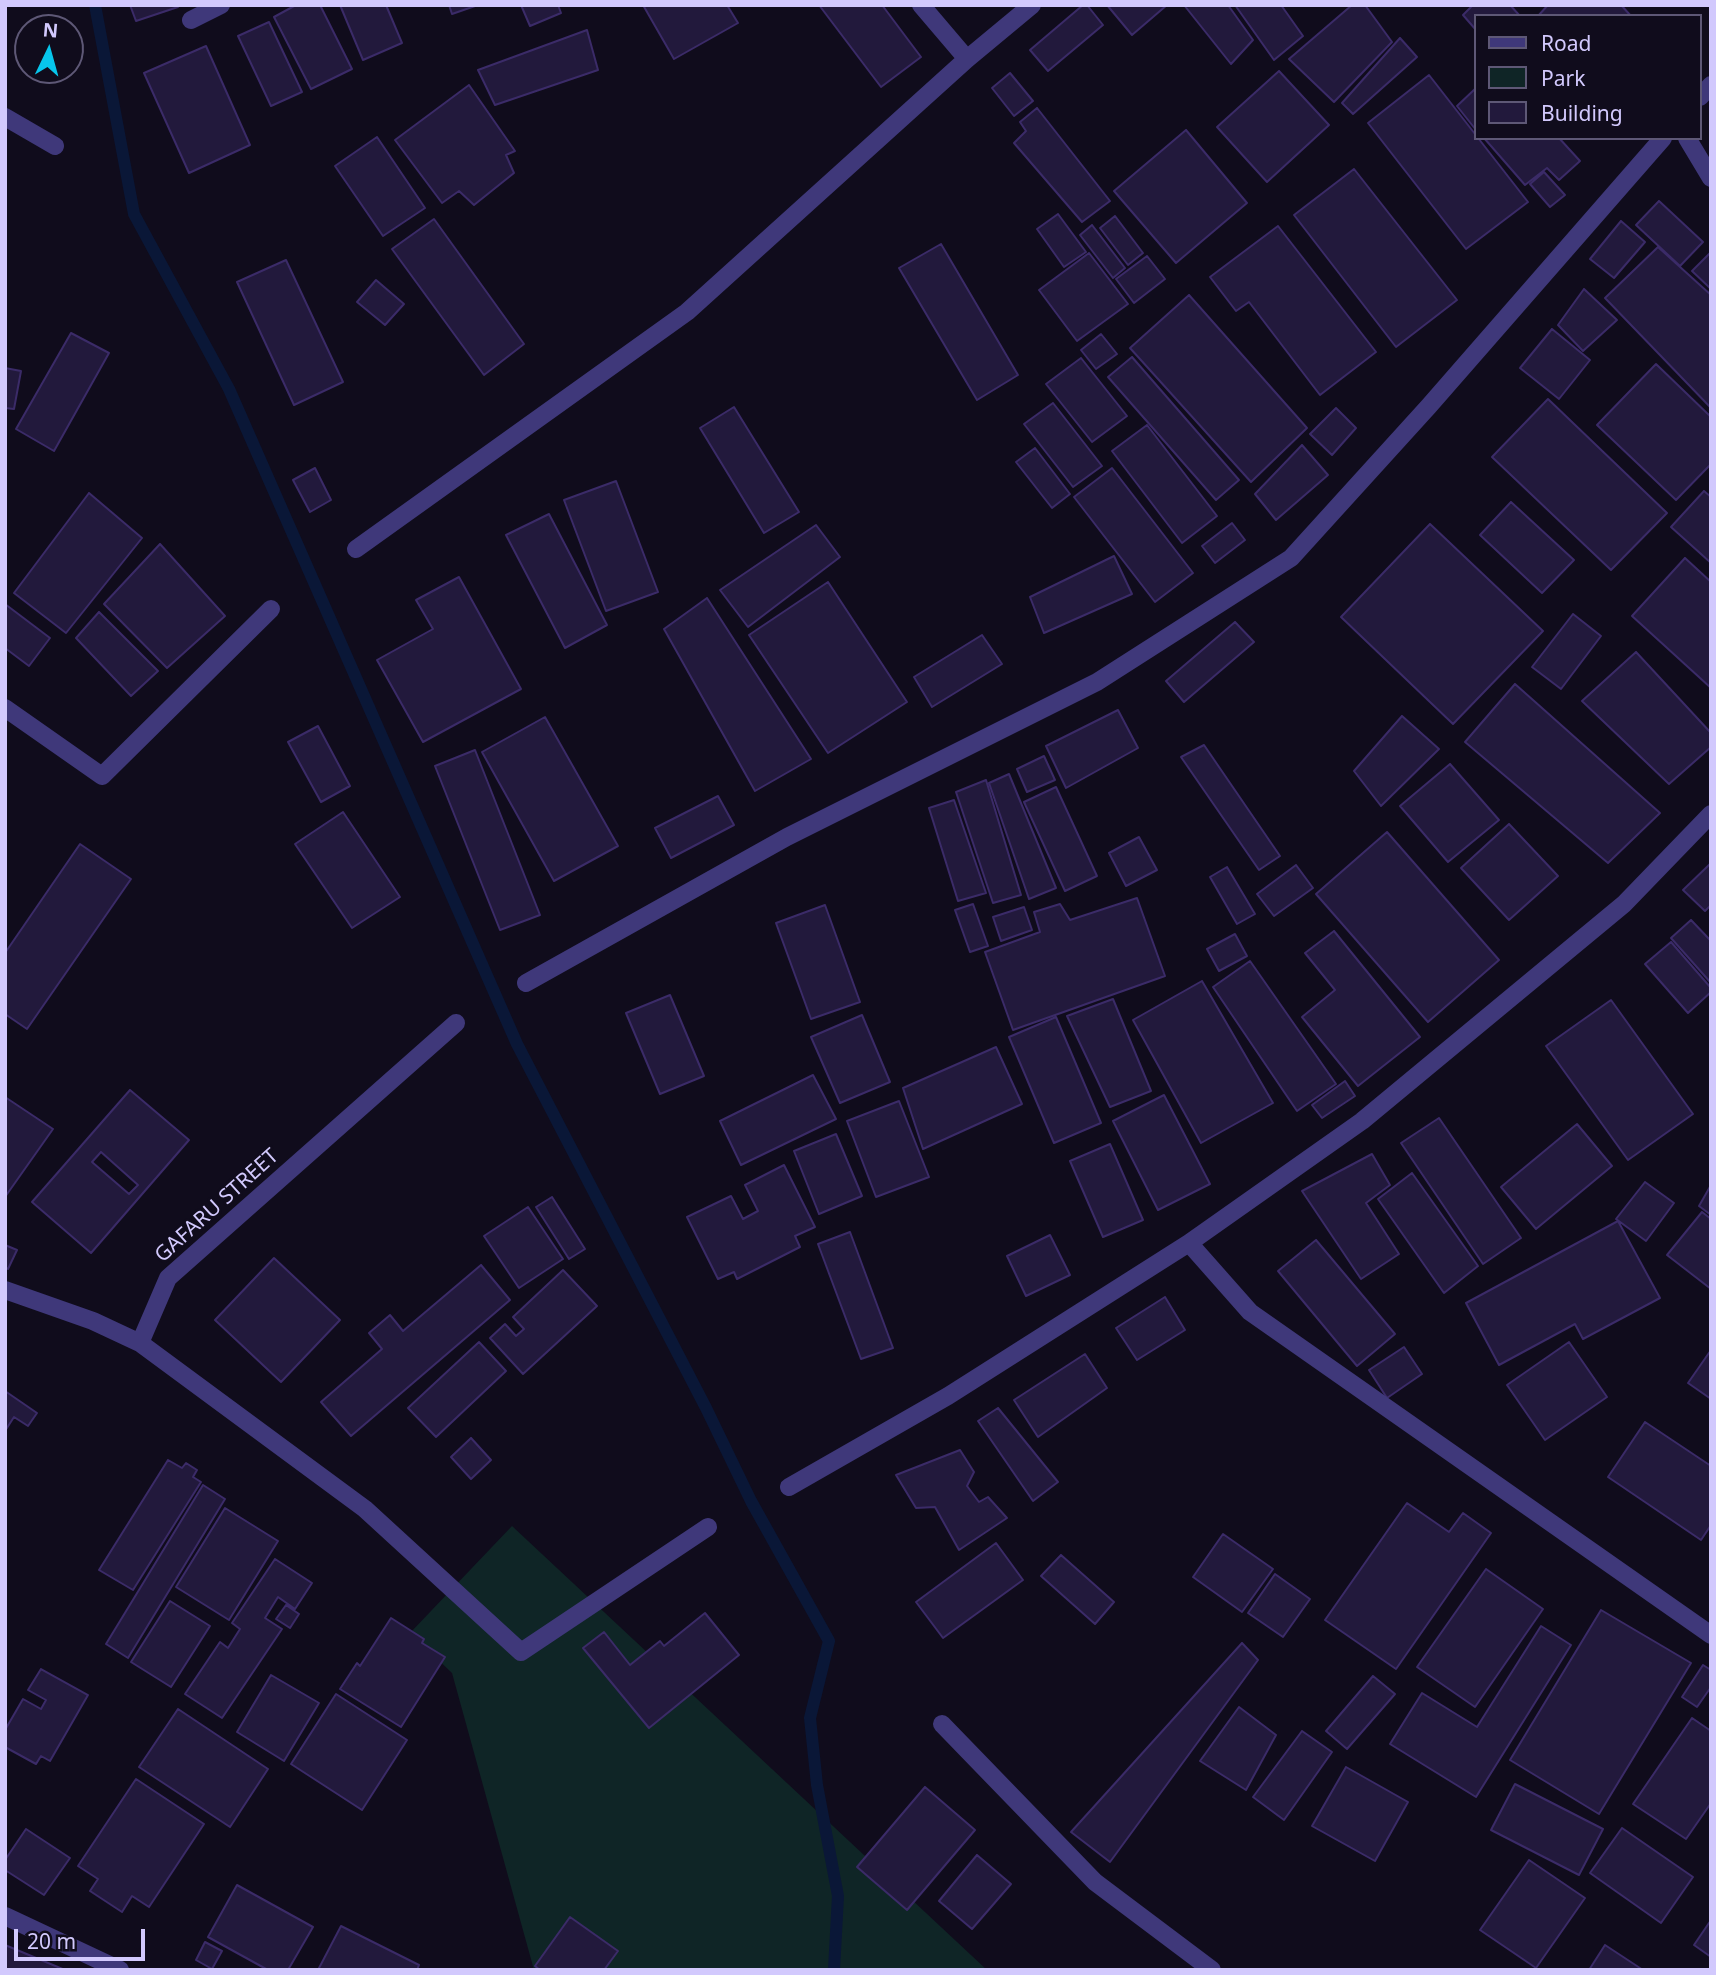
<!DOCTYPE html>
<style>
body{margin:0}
#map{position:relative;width:1716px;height:1975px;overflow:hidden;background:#100c1c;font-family:"Noto Sans",sans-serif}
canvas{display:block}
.frame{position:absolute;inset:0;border:7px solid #d2c9fd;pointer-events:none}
.legend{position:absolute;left:1474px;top:14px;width:228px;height:126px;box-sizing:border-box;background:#100c1c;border:2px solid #5e5876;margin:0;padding:9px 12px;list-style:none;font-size:21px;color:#d2c9fd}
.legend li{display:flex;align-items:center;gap:14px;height:35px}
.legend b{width:35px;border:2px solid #5e5876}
.north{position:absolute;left:14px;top:14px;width:70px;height:70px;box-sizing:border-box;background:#100c1c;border:2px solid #5e5876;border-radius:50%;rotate:5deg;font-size:19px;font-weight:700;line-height:28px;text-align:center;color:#d2c9fd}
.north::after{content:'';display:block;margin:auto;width:24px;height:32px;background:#07c5eb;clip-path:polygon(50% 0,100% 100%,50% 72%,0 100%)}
.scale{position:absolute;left:14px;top:1929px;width:131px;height:32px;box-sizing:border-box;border:4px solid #d2c9fd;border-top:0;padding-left:9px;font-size:21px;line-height:24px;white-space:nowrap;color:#d2c9fd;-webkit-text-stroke:5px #100c1c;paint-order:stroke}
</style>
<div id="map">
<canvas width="1716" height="1975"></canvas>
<div class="frame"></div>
<ul class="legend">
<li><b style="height:9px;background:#3f387a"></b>Road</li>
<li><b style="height:19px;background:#0f2526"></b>Park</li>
<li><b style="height:19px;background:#22193c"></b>Building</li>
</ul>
<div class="north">N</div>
<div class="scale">20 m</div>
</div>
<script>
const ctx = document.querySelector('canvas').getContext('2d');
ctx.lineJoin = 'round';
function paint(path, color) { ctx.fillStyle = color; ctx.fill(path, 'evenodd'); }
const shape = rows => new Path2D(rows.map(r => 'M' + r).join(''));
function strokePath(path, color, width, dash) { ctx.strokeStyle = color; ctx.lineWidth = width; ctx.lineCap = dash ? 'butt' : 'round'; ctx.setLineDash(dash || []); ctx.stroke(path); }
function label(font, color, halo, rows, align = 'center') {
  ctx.font = font + ' "Noto Sans",sans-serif'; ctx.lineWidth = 5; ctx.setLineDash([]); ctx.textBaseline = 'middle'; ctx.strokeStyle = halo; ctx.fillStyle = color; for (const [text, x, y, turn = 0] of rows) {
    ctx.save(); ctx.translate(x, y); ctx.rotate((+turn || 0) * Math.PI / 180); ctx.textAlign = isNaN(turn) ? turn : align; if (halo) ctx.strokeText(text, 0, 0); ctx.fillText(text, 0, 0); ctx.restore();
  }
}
const green = shape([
 [512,1526,987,1970,534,1970,452,1673,410,1633]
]);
const stream = shape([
 [95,5,134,214,229,389,517,1044,706,1408,751,1501,829,1641,810,1718,817,1785,838,1896,834,1970]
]);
const building = shape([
 [130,5,177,5,178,7,136,21,130,5],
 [296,5,320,5,352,69,311,89,274,17,296,5],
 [340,5,386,5,402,43,363,60,340,5],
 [449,5,478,5,452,14,449,5],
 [521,5,558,5,561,13,530,26,521,5],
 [643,5,727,5,738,23,674,59,643,5],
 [819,5,882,5,921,57,881,87,819,5],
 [1083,5,1087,5,1103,25,1048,71,1030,50,1083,5],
 [1107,5,1167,5,1132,35,1107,5],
 [1184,5,1228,5,1253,40,1231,64,1184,5],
 [1235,5,1281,5,1303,36,1274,60,1235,5],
 [1352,5,1365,5,1392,42,1334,102,1289,59,1352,5],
 [1473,5,1510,5,1520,16,1476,16,1476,30,1463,15,1473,5],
 [1548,5,1621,5,1631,16,1538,16,1548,5],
 [269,22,302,92,271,106,238,36,269,22],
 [587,30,598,70,495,105,478,70,587,30],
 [1400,38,1417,57,1353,114,1342,103,1400,38],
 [206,46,250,145,189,173,144,73,206,46],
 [1279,71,1329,125,1267,182,1217,127,1279,71],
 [1010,73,1033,101,1014,116,992,88,1010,73],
 [1429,75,1528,202,1466,249,1368,123,1429,75],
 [469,85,515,151,506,155,514,173,474,205,459,191,442,203,395,140,469,85],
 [1476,88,1476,130,1457,106,1476,88],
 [1037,108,1110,201,1082,222,1014,143,1026,131,1020,122,1037,108],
 [1186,130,1247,203,1176,263,1114,191,1186,130],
 [377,137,425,208,383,236,335,166,377,137],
 [1484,138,1559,138,1580,161,1559,180,1547,168,1525,185,1484,138],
 [1354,169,1457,300,1396,347,1294,215,1354,169],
 [1544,172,1565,195,1550,207,1530,184,1544,172],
 [1659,201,1703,242,1680,266,1636,225,1659,201],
 [1058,214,1086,252,1064,267,1037,229,1058,214],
 [1115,216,1143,253,1128,265,1100,228,1115,216],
 [434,219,524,344,484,375,392,249,434,219],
 [1621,221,1645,242,1614,278,1590,259,1621,221],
 [1092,225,1125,268,1113,278,1080,235,1092,225],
 [1278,226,1376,352,1320,395,1249,302,1236,311,1210,277,1278,226],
 [941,244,1018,375,977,400,899,268,941,244],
 [1658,247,1711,295,1711,408,1605,298,1658,247],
 [1711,252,1711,289,1692,271,1711,252],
 [1089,253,1128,304,1077,341,1039,290,1089,253],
 [1147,256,1165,279,1134,303,1116,279,1147,256],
 [286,260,343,382,294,405,237,282,286,260],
 [376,280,404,304,385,325,357,302,376,280],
 [1584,289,1617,320,1583,351,1558,325,1584,289],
 [1189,295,1307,428,1251,482,1130,348,1189,295],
 [1552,329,1590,360,1559,399,1520,368,1552,329],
 [71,333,109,353,54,451,16,429,71,333],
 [1101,334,1117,354,1096,369,1081,350,1101,334],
 [1132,357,1239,480,1216,500,1108,377,1132,357],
 [1081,358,1127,416,1092,442,1046,384,1081,358],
 [1656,364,1711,417,1711,464,1676,500,1597,425,1656,364],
 [5,368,21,371,14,409,5,408,5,368],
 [1548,399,1667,513,1611,570,1492,457,1548,399],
 [1053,403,1102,466,1073,487,1024,424,1053,403],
 [734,407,799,512,764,533,700,428,734,407],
 [1336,408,1356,428,1332,455,1310,434,1336,408],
 [1147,425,1217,516,1182,543,1112,451,1147,425],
 [1302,445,1328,475,1276,520,1255,494,1302,445],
 [1035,448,1070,494,1052,508,1016,462,1035,448],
 [315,468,331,500,310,512,293,480,315,468],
 [1112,468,1193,573,1155,602,1074,497,1112,468],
 [616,481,658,592,606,611,564,500,616,481],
 [1704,491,1711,497,1711,563,1671,527,1704,491],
 [89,493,142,538,66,633,14,593,89,493],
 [1511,502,1574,560,1542,593,1480,535,1511,502],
 [549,514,607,625,565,648,506,535,549,514],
 [1232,523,1245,540,1215,563,1202,546,1232,523],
 [1430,524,1543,631,1453,724,1341,617,1430,524],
 [816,525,840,557,748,627,720,590,816,525],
 [160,544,225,616,167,668,104,604,160,544],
 [1114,556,1132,594,1044,633,1030,597,1114,556],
 [1685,558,1711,582,1711,688,1632,616,1685,558],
 [459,577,521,689,423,742,377,660,433,629,416,600,459,577],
 [828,582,907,702,828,753,749,635,828,582],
 [707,598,811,759,755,791,664,629,707,598],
 [5,604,50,638,29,666,5,648,5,604],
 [99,612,158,671,131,696,76,638,99,612],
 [1573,614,1601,636,1561,689,1532,667,1573,614],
 [1235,622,1254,642,1184,702,1166,681,1235,622],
 [982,635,1002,664,932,707,914,677,982,635],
 [1636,652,1711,733,1711,747,1669,784,1582,701,1636,652],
 [1515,684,1660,813,1608,863,1465,742,1515,684],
 [1118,710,1138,748,1066,788,1046,746,1118,710],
 [1402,716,1439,749,1381,806,1354,771,1402,716],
 [545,717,618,846,554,881,482,752,545,717],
 [318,726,350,786,321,802,288,742,318,726],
 [1204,745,1280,856,1259,870,1181,757,1204,745],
 [475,750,540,915,500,930,435,766,475,750],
 [1044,756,1055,780,1027,792,1017,769,1044,756],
 [1450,764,1499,820,1448,862,1400,806,1450,764],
 [1009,774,1056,888,1029,899,989,783,1009,774],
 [986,780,1021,895,993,903,956,792,986,780],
 [1056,787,1097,876,1065,891,1024,802,1056,787],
 [718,796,734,825,671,858,655,828,718,796],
 [954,800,986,893,958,901,929,808,954,800],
 [343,812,400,897,352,928,295,844,343,812],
 [1509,824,1558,876,1509,920,1461,868,1509,824],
 [1387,832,1499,960,1428,1022,1316,894,1387,832],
 [1139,837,1157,870,1126,886,1109,853,1139,837],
 [80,844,131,879,27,1029,5,1014,5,953,80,844],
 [1711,863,1711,905,1705,911,1683,890,1711,863],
 [1296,865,1313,888,1274,916,1257,894,1296,865],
 [1227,867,1255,914,1237,924,1210,877,1227,867],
 [1137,898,1165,976,1013,1030,985,952,1040,932,1034,912,1060,904,1070,920,1137,898],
 [973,904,988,946,970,952,955,910,973,904],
 [825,905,860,1002,811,1019,776,923,825,905],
 [1024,907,1032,930,1001,941,993,917,1024,907],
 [1691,920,1711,941,1711,983,1671,938,1691,920],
 [1334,931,1420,1037,1358,1086,1302,1017,1335,990,1305,953,1334,931],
 [1235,934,1247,956,1219,971,1207,949,1235,934],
 [1671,942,1711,988,1711,992,1688,1013,1645,964,1671,942],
 [1250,961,1336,1084,1297,1111,1213,987,1250,961],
 [1202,981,1273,1103,1201,1143,1133,1020,1202,981],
 [670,995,704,1076,660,1094,626,1013,670,995],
 [1113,999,1151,1091,1110,1107,1067,1016,1113,999],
 [1611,1000,1693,1114,1628,1160,1546,1046,1611,1000],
 [862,1015,890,1082,840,1103,811,1037,862,1015],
 [1056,1017,1101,1123,1054,1143,1009,1037,1056,1017],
 [996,1047,1022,1104,923,1149,903,1088,996,1047],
 [813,1075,836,1119,741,1165,720,1121,813,1075],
 [1345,1081,1355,1096,1322,1118,1312,1105,1345,1081],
 [130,1090,189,1140,91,1253,32,1202,130,1090],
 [101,1152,138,1185,129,1194,92,1162,101,1152],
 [1164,1095,1210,1184,1158,1210,1113,1121,1164,1095],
 [5,1097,53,1129,5,1197,5,1097],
 [899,1101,929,1177,876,1197,847,1121,899,1101],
 [1439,1118,1521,1238,1483,1264,1401,1143,1439,1118],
 [1577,1124,1612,1166,1536,1229,1501,1187,1577,1124],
 [836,1134,862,1196,819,1214,794,1151,836,1134],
 [1110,1144,1143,1220,1103,1237,1070,1161,1110,1144],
 [1372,1154,1390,1185,1366,1203,1399,1254,1361,1279,1302,1191,1372,1154],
 [784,1165,815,1227,795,1236,800,1247,737,1279,734,1272,718,1279,687,1217,731,1196,743,1219,758,1211,745,1185,784,1165],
 [1412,1173,1478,1266,1444,1293,1378,1199,1412,1173],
 [1645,1182,1674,1203,1646,1241,1616,1219,1645,1182],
 [1711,1185,1711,1215,1699,1206,1711,1185],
 [552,1197,585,1249,569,1259,536,1207,552,1197],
 [528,1207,563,1259,519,1288,484,1236,528,1207],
 [1702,1212,1711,1219,1711,1289,1667,1255,1702,1212],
 [1618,1221,1660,1298,1583,1339,1575,1324,1499,1365,1466,1303,1618,1221],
 [850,1232,893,1348,861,1359,818,1244,850,1232],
 [1050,1235,1070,1275,1026,1296,1007,1256,1050,1235],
 [1316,1240,1395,1334,1357,1366,1278,1271,1316,1240],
 [5,1245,17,1250,8,1269,5,1267,5,1245],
 [274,1258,340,1320,281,1382,215,1320,274,1258],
 [481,1265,510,1300,351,1436,321,1402,382,1349,369,1333,390,1315,403,1331,481,1265],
 [563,1270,597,1306,523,1374,490,1338,505,1324,516,1336,524,1329,513,1317,563,1270],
 [1165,1297,1185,1330,1137,1360,1116,1328,1165,1297],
 [479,1342,506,1371,436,1437,408,1408,479,1342],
 [1569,1342,1607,1397,1545,1440,1507,1385,1569,1342],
 [1404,1347,1422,1374,1387,1398,1369,1370,1404,1347],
 [1711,1350,1711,1399,1688,1383,1711,1350],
 [1085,1354,1107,1388,1038,1437,1014,1400,1085,1354],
 [5,1391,37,1413,28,1426,14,1417,5,1431,5,1391],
 [998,1408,1058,1482,1033,1501,978,1421,998,1408],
 [1645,1422,1711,1466,1711,1525,1701,1540,1608,1477,1645,1422],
 [471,1438,491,1460,471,1479,451,1457,471,1438],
 [960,1450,974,1472,967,1486,979,1502,988,1497,1007,1518,959,1550,935,1507,916,1508,896,1475,960,1450],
 [168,1460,182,1468,186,1463,197,1470,193,1477,201,1482,133,1590,99,1570,168,1460],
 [203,1485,225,1499,128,1658,106,1644,203,1485],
 [1407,1503,1449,1532,1463,1513,1491,1533,1396,1669,1325,1620,1407,1503],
 [225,1508,278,1541,229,1620,176,1587,225,1508],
 [1223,1534,1273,1569,1242,1612,1193,1577,1223,1534],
 [996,1543,1023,1580,943,1638,916,1602,996,1543],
 [1061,1555,1114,1602,1095,1624,1041,1576,1061,1555],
 [275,1559,312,1583,295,1609,278,1597,265,1618,282,1629,222,1718,185,1694,220,1642,228,1648,240,1629,232,1623,275,1559],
 [1486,1569,1543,1609,1475,1707,1417,1667,1486,1569],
 [1275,1574,1310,1599,1283,1637,1248,1613,1275,1574],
 [170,1601,210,1626,171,1687,131,1662,170,1601],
 [286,1605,299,1614,290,1628,276,1619,286,1605],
 [1601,1610,1691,1663,1599,1814,1510,1760,1601,1610],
 [705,1613,739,1655,649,1728,583,1648,604,1632,630,1665,660,1641,664,1646,705,1613],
 [391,1618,424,1639,422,1643,445,1657,401,1727,340,1689,357,1663,360,1666,391,1618],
 [1541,1626,1571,1645,1476,1797,1390,1744,1422,1693,1477,1727,1541,1626],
 [1242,1643,1258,1660,1110,1862,1071,1832,1242,1643],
 [1703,1665,1711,1670,1711,1687,1697,1707,1682,1697,1703,1665],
 [41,1669,88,1695,50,1761,41,1756,36,1764,5,1747,5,1730,23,1699,41,1709,46,1700,28,1690,41,1669],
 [271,1675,319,1703,284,1761,237,1732,271,1675],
 [1373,1676,1395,1694,1347,1749,1326,1731,1373,1676],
 [336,1694,407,1740,362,1810,291,1764,336,1694],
 [1239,1707,1276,1735,1246,1790,1200,1761,1239,1707],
 [178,1709,268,1769,230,1827,139,1767,178,1709],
 [1692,1718,1711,1731,1711,1803,1686,1839,1633,1804,1692,1718],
 [1302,1731,1332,1752,1284,1820,1253,1797,1302,1731],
 [1346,1767,1408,1802,1375,1861,1312,1826,1346,1767],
 [136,1779,204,1824,149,1907,132,1896,122,1912,90,1891,98,1879,78,1866,136,1779],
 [1515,1784,1603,1829,1579,1875,1491,1830,1515,1784],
 [925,1787,975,1830,907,1910,857,1867,925,1787],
 [1622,1828,1693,1877,1661,1923,1590,1873,1622,1828],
 [26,1829,70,1858,44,1895,5,1870,5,1860,26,1829],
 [977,1855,1011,1884,972,1929,939,1901,977,1855],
 [1529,1860,1585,1898,1536,1968,1480,1930,1529,1860],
 [237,1885,313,1927,288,1970,268,1970,208,1937,237,1885],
 [570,1917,618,1951,604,1970,540,1970,535,1966,570,1917],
 [1711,1920,1711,1957,1694,1945,1711,1920],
 [341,1926,419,1965,417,1970,318,1970,341,1926],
 [205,1942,222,1951,212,1969,196,1960,205,1942],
 [5,1945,65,1970,5,1970,5,1945],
 [1605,1945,1643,1970,1589,1970,1605,1945]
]);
const street = shape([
 [921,5,967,59],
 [191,20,221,5],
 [1700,97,1711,85],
 [5,117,55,146],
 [1687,138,1711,178],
 [356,549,687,312,967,59,1032,5],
 [5,708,102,776,271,609],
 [526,983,787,837,1097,682,1291,558,1429,406,1663,138],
 [1189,1243,1250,1312,1711,1635],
 [5,1290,93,1321,140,1343,168,1278,456,1023],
 [140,1343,365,1509,521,1652,708,1527],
 [789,1487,948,1396,1189,1243,1362,1121,1624,904,1711,814],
 [942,1724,1095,1882,1212,1970],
 [5,1916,120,1970]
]);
const streetNames = [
 ["GAFARU STREET",217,1206,-42]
];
paint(green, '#0f2526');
strokePath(stream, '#0a1737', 12);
paint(building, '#22193c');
strokePath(building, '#3b2b68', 2);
strokePath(street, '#3f387a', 18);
label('21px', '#d2c9fd', '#100c1c', streetNames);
</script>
